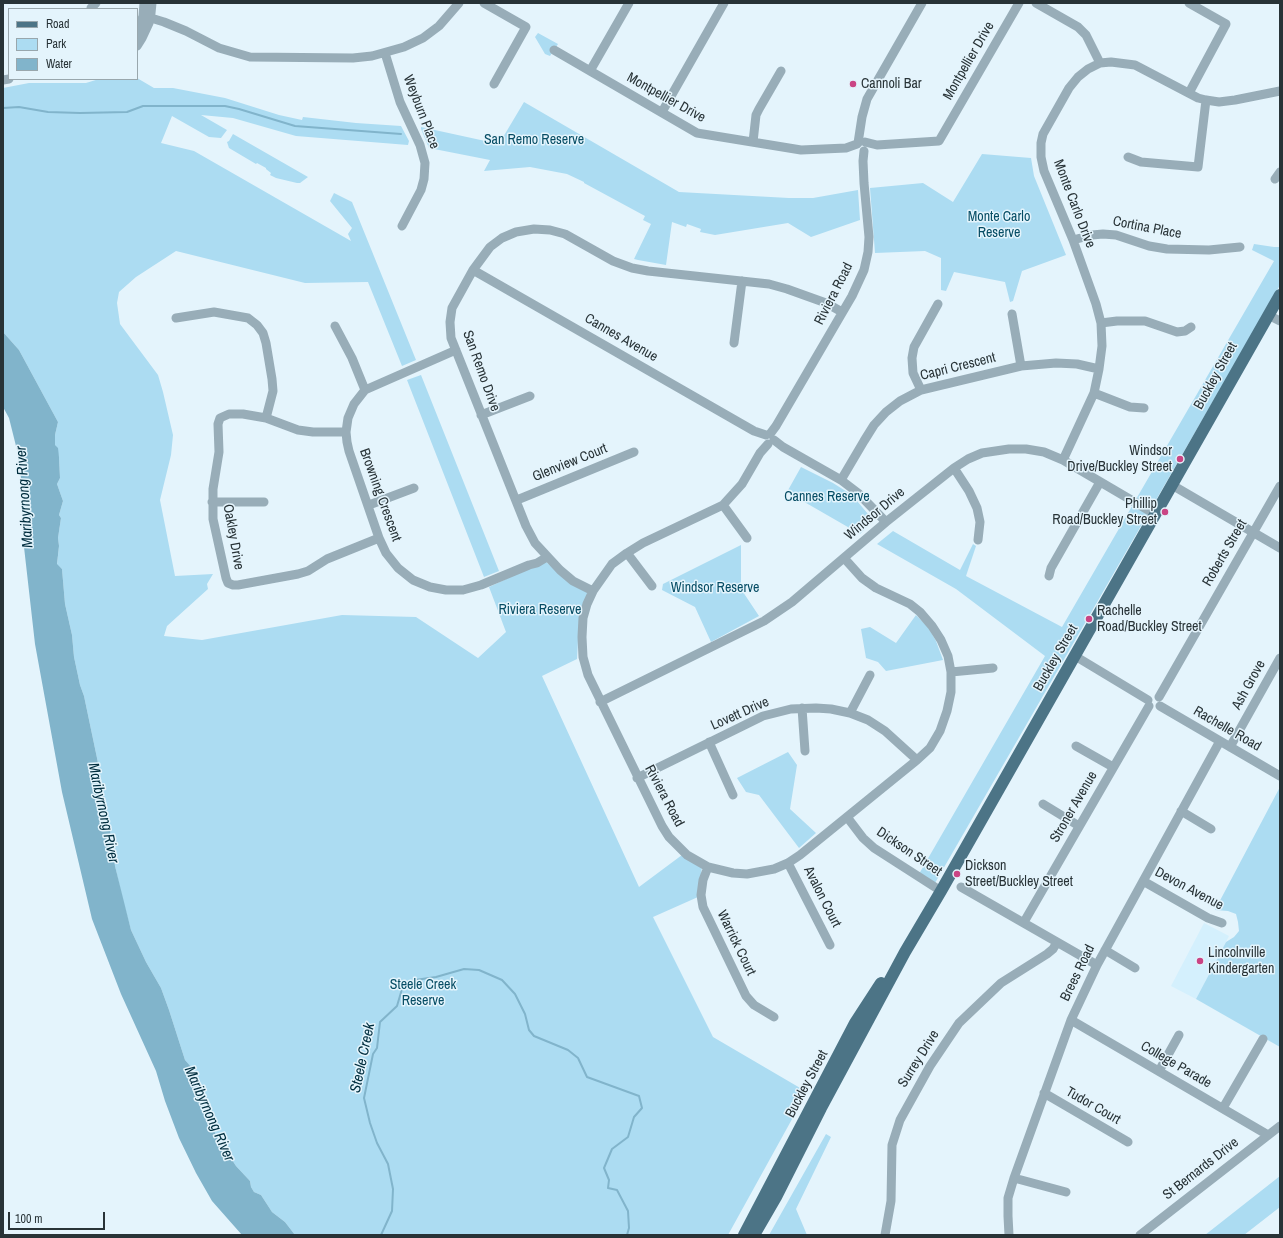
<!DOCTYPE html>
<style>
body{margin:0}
#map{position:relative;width:1283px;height:1238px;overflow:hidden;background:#e4f4fc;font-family:"Archivo Narrow",sans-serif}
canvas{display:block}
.frame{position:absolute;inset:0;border:4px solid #283337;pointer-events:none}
.legend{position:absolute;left:8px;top:8px;width:130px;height:72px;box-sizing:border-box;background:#e4f4fc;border:1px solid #99a7ad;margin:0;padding:5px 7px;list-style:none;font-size:12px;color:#283337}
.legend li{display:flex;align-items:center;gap:8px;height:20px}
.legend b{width:20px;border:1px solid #99a7ad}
.scale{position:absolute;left:8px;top:1212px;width:97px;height:18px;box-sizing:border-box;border:2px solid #283337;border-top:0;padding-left:5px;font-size:12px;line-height:14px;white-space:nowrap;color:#283337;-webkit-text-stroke:3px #e4f4fc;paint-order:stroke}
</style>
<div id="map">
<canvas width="1283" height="1238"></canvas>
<div class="frame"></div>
<ul class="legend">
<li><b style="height:5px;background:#4c7486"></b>Road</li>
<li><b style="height:11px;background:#acdcf2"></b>Park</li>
<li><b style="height:11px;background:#81b4cb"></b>Water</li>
</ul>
<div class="scale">100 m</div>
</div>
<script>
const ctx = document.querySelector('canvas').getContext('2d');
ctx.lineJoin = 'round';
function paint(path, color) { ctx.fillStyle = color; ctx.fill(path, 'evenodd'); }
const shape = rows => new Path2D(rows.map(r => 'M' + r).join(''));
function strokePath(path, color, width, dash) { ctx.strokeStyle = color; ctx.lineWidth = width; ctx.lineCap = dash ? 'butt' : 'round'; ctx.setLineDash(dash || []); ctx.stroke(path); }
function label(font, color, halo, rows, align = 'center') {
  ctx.font = font + ' "Archivo Narrow",sans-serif'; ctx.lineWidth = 3; ctx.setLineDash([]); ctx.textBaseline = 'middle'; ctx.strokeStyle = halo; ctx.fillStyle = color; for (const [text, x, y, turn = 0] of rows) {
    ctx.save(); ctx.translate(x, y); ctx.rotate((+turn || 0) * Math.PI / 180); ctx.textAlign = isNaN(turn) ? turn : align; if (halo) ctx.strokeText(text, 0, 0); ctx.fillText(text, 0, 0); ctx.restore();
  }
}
const built = shape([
 [1204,923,1229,936,1196,999,1171,986]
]);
const green = shape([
 [538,33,558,44,550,56,545,54,535,37],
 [137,78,154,88,173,88,225,98,279,115,302,120,303,117,356,123,401,126,409,141,408,145,296,136,233,118,201,115,227,130,221,138,209,137,172,116,161,143,194,151,351,241,348,234,352,228,330,201,334,193,352,202,416,360,402,366,368,282,305,283,176,251,136,277,119,292,117,303,120,324,158,375,163,392,173,435,171,455,160,500,175,576,213,574,207,584,208,589,167,626,164,636,202,640,342,615,416,617,478,658,506,632,489,587,545,561,570,583,588,592,578,641,577,659,542,676,639,887,682,855,702,867,698,897,653,917,713,1037,807,1092,728,1235,295,1235,285,1222,272,1212,261,1195,254,1192,251,1187,250,1181,236,1166,217,1137,213,1129,211,1115,203,1100,196,1075,192,1068,185,1060,169,1010,161,988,146,962,131,930,123,901,115,866,109,823,97,758,84,696,80,685,74,657,72,635,65,604,62,569,57,565,59,546,58,538,61,518,59,515,63,501,57,484,60,478,59,457,55,445,55,435,58,422,19,350,3,332,3,88,29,83,86,83,99,79],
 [524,102,679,192,789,198,813,198,858,190,860,220,811,237,788,223,715,235,700,232,701,229,687,224,686,227,672,222,666,265,638,260,634,259,651,224,643,220,645,216,584,183,584,182,567,174,530,167,484,171,490,160,429,148,421,129,421,127,499,144],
 [233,134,308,177,300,183,297,183,276,178,270,175,271,173,266,169,266,168,257,163,256,164,229,148,227,142,229,141],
 [982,154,1031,158,1034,176,1066,255,1022,271,1013,301,1010,302,1005,282,954,272,946,291,941,290,941,258,925,251,875,253,870,188,923,183,953,202],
 [1254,244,1274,247,1280,247,1280,285,935,883,919,874,1045,656,956,589,877,544,893,531,960,570,973,544,976,546,966,576,1062,627,1274,261,1252,250],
 [421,375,499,571,484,577,407,380],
 [801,467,833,483,852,495,873,520,860,534,787,492],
 [741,545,741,589,759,616,711,642,695,607,662,590,663,584],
 [916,615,928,627,936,641,943,660,886,671,878,662,866,658,861,629,870,627,896,643],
 [788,752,797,765,790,809,816,833,799,848,759,795,746,792,737,778],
 [1280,787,1280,1047,1196,999,1226,942,1234,937,1239,931,1238,922,1236,914,1228,911,1215,910],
 [826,1134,831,1137,796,1209,807,1235,769,1235],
 [1280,1176,1280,1207,1244,1235,1205,1235]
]);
const water = shape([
 [3,332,19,350,58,422,55,435,55,445,58,448,59,457,60,478,57,484,63,501,59,515,61,518,58,538,59,546,57,564,62,569,65,604,72,635,74,657,80,685,84,696,97,758,109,823,115,866,131,930,146,962,161,988,169,1010,185,1060,192,1068,196,1075,203,1100,211,1115,213,1129,217,1137,236,1166,250,1181,251,1187,254,1192,261,1195,272,1212,285,1222,295,1235,242,1235,212,1201,196,1173,179,1138,165,1101,156,1071,121,994,92,919,62,792,35,644,24,547,21,478,17,450,9,418,3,407]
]);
const stream = shape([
 [3,108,19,107,48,112,80,113,127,112,143,106,225,106,239,109,295,126,401,134],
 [381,1235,392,1211,393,1189,388,1164,377,1143,370,1123,364,1098,373,1054,377,1048,380,1022,397,1006,402,989,415,980,436,977,464,969,479,970,502,980,515,994,525,1014,529,1030,534,1036,568,1050,578,1058,587,1077,639,1096,642,1108,634,1117,628,1137,612,1149,604,1168,609,1180,608,1188,617,1190,628,1211,629,1228,627,1235]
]);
const minor = shape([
 [484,3,526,27,494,84],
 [1036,3,1078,27,1086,35,1100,63],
 [1189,3,1226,24,1189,93],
 [91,8,96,3],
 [142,19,151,18,164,22,186,31,219,48,250,57,353,58,372,56,404,47,423,38,439,26,459,3],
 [137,33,143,16,144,3],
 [137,46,142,38,149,23,151,13,152,3],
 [554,50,697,133,801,150,846,148,857,144],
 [385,53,400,102,420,145,425,163,424,179,421,190,402,226],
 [590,71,629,3],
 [3,80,9,79],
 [662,112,724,3],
 [753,142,756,115,759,109,781,71],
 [865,142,877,145,939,141,1019,3],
 [858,143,862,117,867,99,922,3],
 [1128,157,1141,162,1198,167,1206,100],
 [1275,179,1280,172],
 [1073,240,1092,235,1103,234,1116,235,1149,246,1167,249,1209,250,1240,247],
 [473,270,754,431,766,435],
 [1012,314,1021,366],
 [1268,315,1280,321],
 [176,318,214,312,248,318,257,325,263,333,266,343,272,379,273,391,266,418],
 [1101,323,1117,321,1145,321,1177,332,1185,331,1191,327],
 [335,326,352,358,365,390],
 [734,343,742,281],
 [456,350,365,390,354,404,348,418,346,432,347,442,349,451,379,538,386,553,398,568,413,580,430,587,446,590,463,590,481,585,529,565,537,563,547,557],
 [921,390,913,373,912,358,914,347,938,304],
 [1094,393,1130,407,1144,408],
 [481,415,530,396],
 [346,432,313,432,298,430,266,418,243,414,229,414,220,418,218,424,219,452,213,489,213,519,226,578,228,583,233,585,238,585,298,574,308,571,327,559,379,538],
 [770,434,776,426,852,296,864,270,868,252,869,237,864,183,863,161,864,151],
 [774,440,783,447,841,480,858,493,886,522],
 [768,444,760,453,742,484,723,505,643,543,627,553,612,564,593,591,587,604,583,618,582,637,583,657,588,675,662,826,669,837,687,855,708,867,733,873,747,874,774,869,788,863,800,855,917,760,930,748,940,731,947,711,951,692,951,672,948,656,941,640,932,626,920,612,910,604,876,588,862,578,844,558],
 [1063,460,1094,393,1099,369,1102,346,1101,323,1096,304,1073,240,1044,171,1041,157,1041,143,1043,134,1069,88,1078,77,1088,69,1100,63,1111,62,1135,65,1198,98,1206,100,1219,102,1235,100,1280,91],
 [954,468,969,491,977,508,980,522,978,540],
 [841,480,864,441,874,425,886,412,900,401,921,390,1021,366,1056,363,1077,364,1099,369],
 [1172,485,1280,548],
 [517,500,634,452],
 [212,502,264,502],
 [369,505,414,488],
 [723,505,747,538],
 [627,553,652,586],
 [1049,576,1051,568,1100,482],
 [593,591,573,581,560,570,535,543,526,526,451,338,450,322,452,308,473,270,490,247,502,238,516,232,534,229,550,230,565,234,613,261,632,268,648,271,769,284,787,289,826,303,842,312],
 [1075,656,1148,700],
 [951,672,993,668],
 [1159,697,1280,486],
 [600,702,764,621,792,602,886,522,954,468,968,459,982,453,1009,449,1026,449,1044,452,1063,460,1155,514],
 [1160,706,1280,776],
 [802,708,805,751],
 [850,713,870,675],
 [709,742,733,795],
 [1076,746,1113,767],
 [1230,747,1280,658],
 [637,778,763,716,791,709,816,708,831,709,850,713,868,720,885,731,917,760],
 [1043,804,1079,826],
 [1181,811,1211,829],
 [847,817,863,838,874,848,941,891],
 [788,863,830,945],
 [708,867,703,880,701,895,703,907,746,996,754,1005,774,1017],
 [1143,881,1208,918,1222,923],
 [961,887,1097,965],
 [1024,922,1149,706],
 [1105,950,1135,968],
 [1071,1020,1268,1135],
 [1159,1071,1179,1035],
 [1044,1093,1128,1142],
 [1223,1108,1263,1039],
 [1014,1178,1066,1192],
 [885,1235,891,1201,892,1145,900,1120,930,1066,959,1023,1001,983,1047,954,1053,949,1057,942],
 [1009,1235,1008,1216,1008,1198,1014,1178,1071,1020,1097,965,1220,741],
 [1140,1235,1280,1126]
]);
const major = shape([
 [744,1235,855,1023,881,983],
 [754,1235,776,1197,821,1108,905,952,941,891,1280,295]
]);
const markers = [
 [853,84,4,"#ca4484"],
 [1180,459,4,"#ca4484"],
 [1165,512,4,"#ca4484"],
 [1089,619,4,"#ca4484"],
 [957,874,4,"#ca4484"],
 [1200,961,4,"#ca4484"]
];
const streetNames = [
 ["Montpellier Drive",969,61,-60],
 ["Montpellier Drive",666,98,29],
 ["Weyburn Place",421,112,69],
 ["Monte Carlo Drive",1074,204,69],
 ["Cortina Place",1147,228,11],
 ["Riviera Road",834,294,-63],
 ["Cannes Avenue",621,338,30],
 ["Capri Crescent",958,367,-14],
 ["San Remo Drive",481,371,70],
 ["Buckley Street",1216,376,-61],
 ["Glenview Court",570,463,-22],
 ["Browning Crescent",380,495,70],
 ["Windsor Drive",875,514,-40],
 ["Oakley Drive",233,537,80],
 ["Roberts Street",1225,553,-60],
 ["Buckley Street",1056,658,-60],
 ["Ash Grove",1249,685,-61],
 ["Lovett Drive",740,714,-24],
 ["Rachelle Road",1227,729,30],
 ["Riviera Road",664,796,62],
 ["Stroner Avenue",1074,807,-60],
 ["Dickson Street",909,852,34],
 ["Devon Avenue",1189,889,28],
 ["Avalon Court",822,897,63],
 ["Warrick Court",736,943,64],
 ["Brees Road",1078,973,-64],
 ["Surrey Drive",919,1059,-58],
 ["College Parade",1176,1065,30],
 ["Buckley Street",807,1084,-62],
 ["Tudor Court",1093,1106,30],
 ["St Bernards Drive",1201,1169,-38]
];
const poiNames = [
 ["Cannoli Bar",861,84],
 ["Windsor",1172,451,"right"],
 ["Drive/Buckley Street",1172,467,"right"],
 ["Phillip",1157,504,"right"],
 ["Road/Buckley Street",1157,520,"right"],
 ["Rachelle",1097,611],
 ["Road/Buckley Street",1097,627],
 ["Dickson",965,866],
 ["Street/Buckley Street",965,882],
 ["Lincolnville",1208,953],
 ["Kindergarten",1208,969]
];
const parkNames = [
 ["San Remo Reserve",534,140],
 ["Monte Carlo",999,217],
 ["Reserve",999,233],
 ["Cannes Reserve",827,497],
 ["Windsor Reserve",715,588],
 ["Riviera Reserve",540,610],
 ["Steele Creek",423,985],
 ["Reserve",423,1001]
];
const waterNames = [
 ["Maribyrnong River",25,497,-94],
 ["Maribyrnong River",103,813,78],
 ["Steele Creek",363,1058,-78],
 ["Maribyrnong River",209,1114,66]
];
paint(built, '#d4f0fd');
paint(green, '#acdcf2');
paint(water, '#81b4cb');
strokePath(stream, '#81b4cb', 2);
strokePath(minor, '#98adb8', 9);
strokePath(major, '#4c7486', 12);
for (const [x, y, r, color] of markers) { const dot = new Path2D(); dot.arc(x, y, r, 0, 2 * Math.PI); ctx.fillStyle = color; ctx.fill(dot); strokePath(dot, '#e4f4fc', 1.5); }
label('14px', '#283337', '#e4f4fc', streetNames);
label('14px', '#283337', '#e4f4fc', poiNames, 'left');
label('14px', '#054c64', '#e4f4fc', parkNames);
label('italic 15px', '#002e3f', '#e4f4fc', waterNames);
</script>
